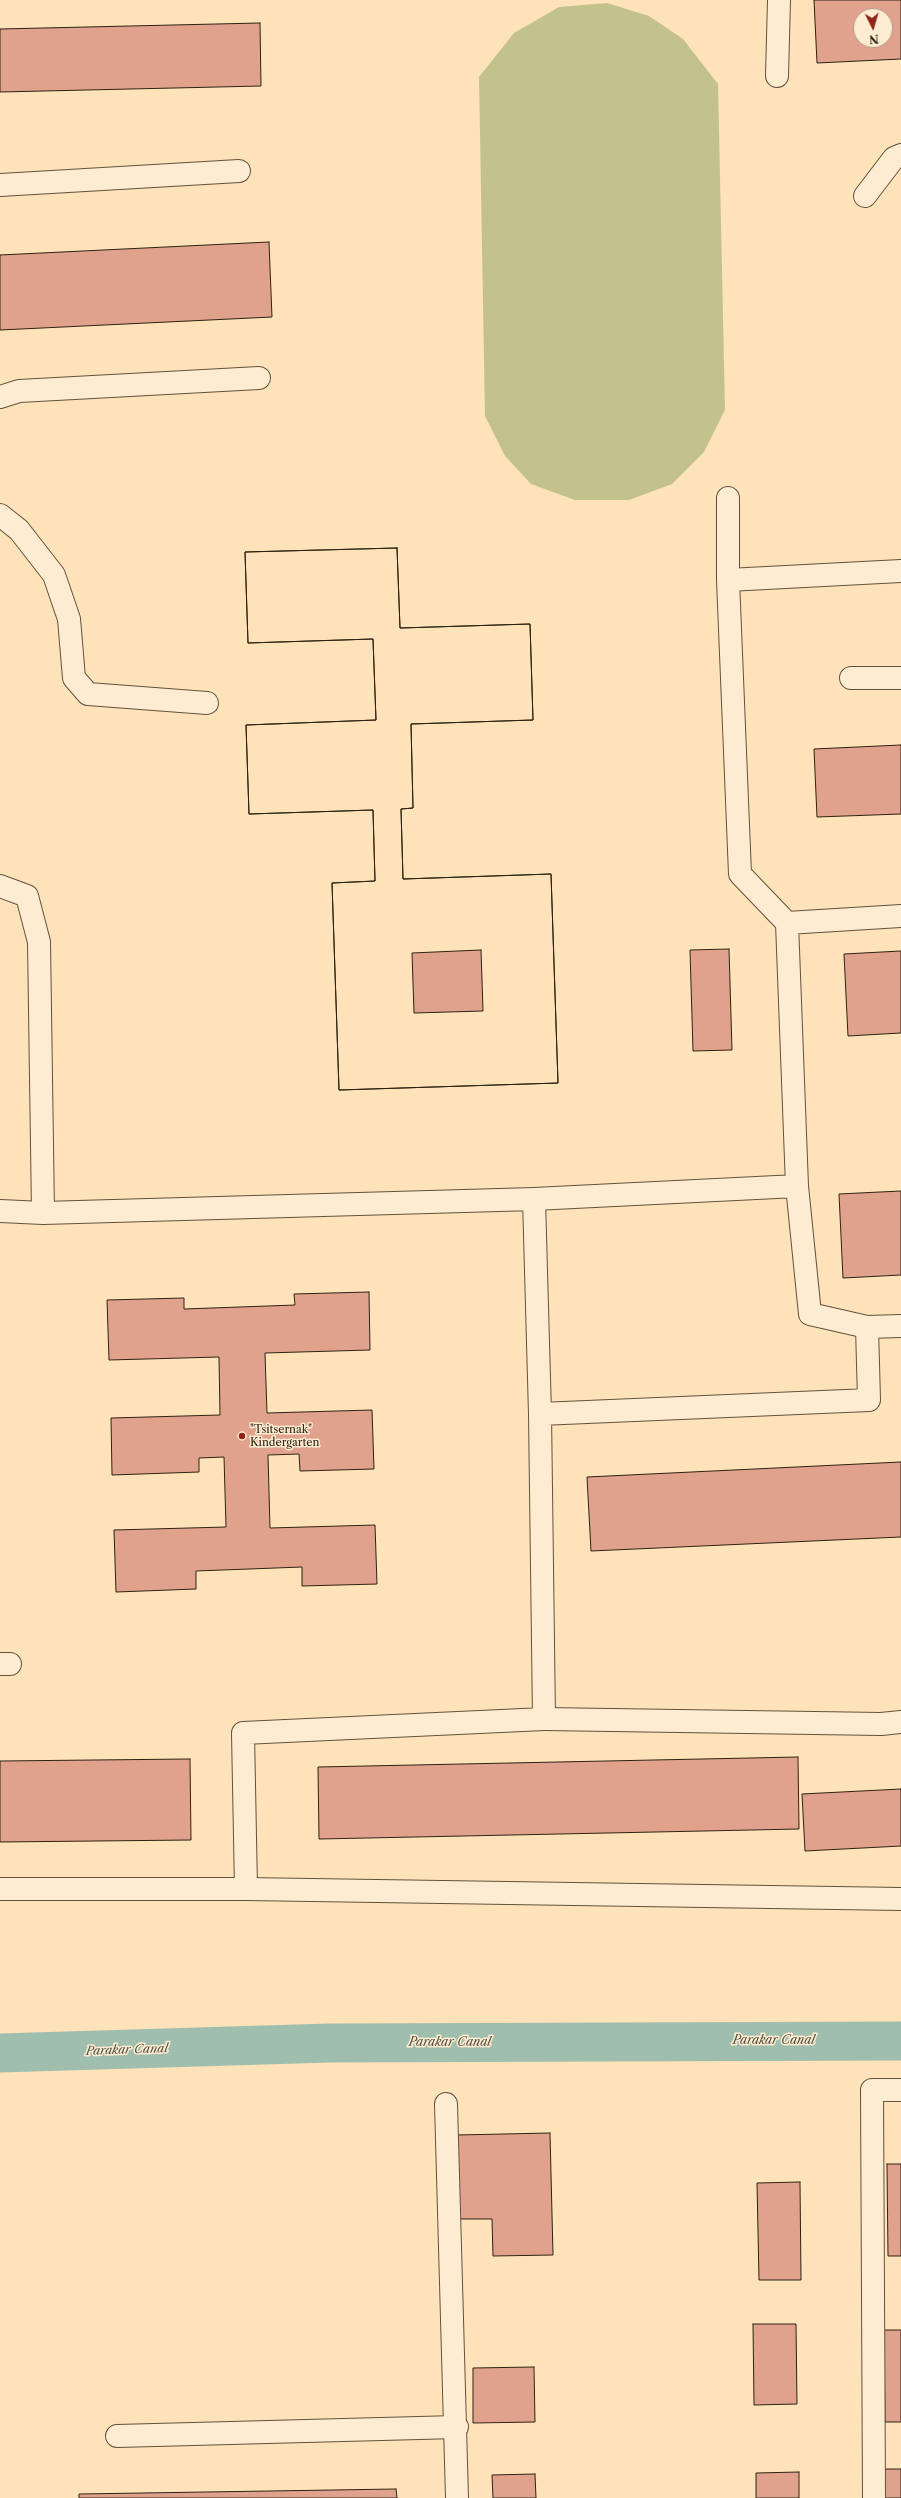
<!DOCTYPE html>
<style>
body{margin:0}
#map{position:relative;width:901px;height:2498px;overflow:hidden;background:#fee2b9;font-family:"Libre Caslon Text",serif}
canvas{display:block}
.north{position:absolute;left:853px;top:8px;width:40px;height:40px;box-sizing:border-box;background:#feecd2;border:1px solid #ab9b85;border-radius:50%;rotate:175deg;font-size:11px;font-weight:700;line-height:16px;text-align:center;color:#2e2212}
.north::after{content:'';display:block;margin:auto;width:14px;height:18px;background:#8f2418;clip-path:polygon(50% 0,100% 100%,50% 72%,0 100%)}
</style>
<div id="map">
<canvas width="901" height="2498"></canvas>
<div class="north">N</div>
</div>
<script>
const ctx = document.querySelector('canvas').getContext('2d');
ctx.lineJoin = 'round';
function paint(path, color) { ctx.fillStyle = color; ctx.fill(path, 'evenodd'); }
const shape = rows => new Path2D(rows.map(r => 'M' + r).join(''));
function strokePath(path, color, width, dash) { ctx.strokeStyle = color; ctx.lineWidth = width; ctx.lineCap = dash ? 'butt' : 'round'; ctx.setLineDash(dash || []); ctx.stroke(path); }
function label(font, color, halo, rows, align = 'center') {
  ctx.font = font + ' "Libre Caslon Text",serif'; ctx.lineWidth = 3; ctx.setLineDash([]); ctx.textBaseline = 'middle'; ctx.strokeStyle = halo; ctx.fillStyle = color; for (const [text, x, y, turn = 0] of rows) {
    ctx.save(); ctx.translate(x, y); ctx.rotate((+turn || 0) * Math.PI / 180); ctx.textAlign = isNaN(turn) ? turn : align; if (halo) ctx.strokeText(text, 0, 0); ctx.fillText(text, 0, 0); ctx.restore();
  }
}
const green = shape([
 [607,3,649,16,683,39,718,84,725,410,704,452,672,484,629,500,575,500,531,484,505,456,485,416,479,77,514,33,559,7]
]);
const canal = shape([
 [0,2053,330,2043,901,2041]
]);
const building = shape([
 [814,0,901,0,901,59,817,63,814,0],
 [861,16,885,16,885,40,861,40,861,16],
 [260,23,261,86,0,92,0,29,260,23],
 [269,242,272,317,0,330,0,255,269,242],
 [397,548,400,628,530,624,533,720,411,724,413,808,401,809,403,879,551,874,558,1083,339,1090,332,883,375,881,373,810,249,814,246,725,376,720,373,639,248,643,245,552,397,548],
 [481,950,483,1011,414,1013,412,953,481,950],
 [397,548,400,628,530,624,533,720,411,724,413,808,401,809,403,879,551,874,558,1083,339,1090,332,883,375,881,373,810,249,814,246,725,376,720,373,639,248,643,245,552,397,548],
 [901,745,901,814,817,817,814,749,901,745],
 [729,949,732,1050,693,1051,690,950,729,949],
 [901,951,901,1033,848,1036,844,954,901,951],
 [901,1191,901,1275,843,1278,839,1194,901,1191],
 [369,1292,370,1350,265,1353,267,1413,372,1410,374,1469,300,1471,299,1454,268,1455,270,1528,375,1525,377,1584,302,1586,302,1567,196,1571,196,1589,116,1592,114,1530,226,1527,224,1457,199,1458,199,1472,112,1475,111,1418,220,1415,219,1357,109,1360,107,1300,184,1298,184,1309,295,1305,294,1294,369,1292],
 [901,1462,901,1537,591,1551,587,1477,901,1462],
 [798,1757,799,1829,319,1839,318,1767,798,1757],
 [190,1759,191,1840,0,1842,0,1761,190,1759],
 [901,1789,901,1846,805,1851,802,1794,901,1789],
 [550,2133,553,2255,493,2256,492,2219,459,2219,457,2135,550,2133],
 [887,2164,901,2164,901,2256,888,2256,887,2164],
 [800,2182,801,2280,759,2280,757,2183,800,2182],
 [753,2324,796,2324,797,2404,754,2405,753,2324],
 [884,2330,901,2330,901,2422,885,2422,884,2330],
 [534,2367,535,2422,473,2423,473,2368,534,2367],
 [884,2469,901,2469,901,2498,885,2498,884,2469],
 [799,2472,799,2498,756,2498,756,2473,799,2472],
 [535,2474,536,2498,493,2498,492,2475,535,2474],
 [396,2489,397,2498,79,2498,79,2494,396,2489]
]);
const service = shape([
 [777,76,779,0],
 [0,185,239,171],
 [865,196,894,158,901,155],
 [0,397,19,391,259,378],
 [728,498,728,580,740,874,787,923,797,1186,810,1314,867,1327,901,1326],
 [0,515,19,530,54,575,69,619,74,678,88,694,207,703],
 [728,580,901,571],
 [851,678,901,678],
 [0,886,27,896,39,942,43,1213],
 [787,923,901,916],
 [0,1211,43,1213,534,1199,797,1186],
 [540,1414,869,1400,867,1327],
 [0,1664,10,1664],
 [246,1889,243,1733,544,1719,540,1414,534,1199],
 [117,2436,457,2427]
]);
const minor = shape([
 [544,1719,881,1724,901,1722],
 [446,2104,457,2498],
 [874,2498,872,2090,901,2090]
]);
const tertiary = shape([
 [0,1889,246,1889,901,1899]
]);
const markers = [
 [242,1436,4,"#8f2418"]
];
const poiNames = [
 ["\"Tsitsernak\"",250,1430],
 ["Kindergarten",250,1443]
];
const waterNames = [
 ["Parakar Canal",774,2041],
 ["Parakar Canal",450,2043],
 ["Parakar Canal",127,2050,-2]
];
paint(green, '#c3c28c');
strokePath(canal, '#a0beae', 39);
paint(building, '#e1a28d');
strokePath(building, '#2e2212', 1);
strokePath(service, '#62523c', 24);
strokePath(minor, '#62523c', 24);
strokePath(tertiary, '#62523c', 24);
strokePath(service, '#feecd2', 22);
strokePath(minor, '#feecd2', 22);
strokePath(tertiary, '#feecd2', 22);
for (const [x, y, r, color] of markers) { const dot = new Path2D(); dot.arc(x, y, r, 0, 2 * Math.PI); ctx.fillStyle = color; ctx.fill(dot); strokePath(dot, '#feecd2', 1.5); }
label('11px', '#2e2212', '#feecd2', poiNames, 'left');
label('italic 12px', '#505141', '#feecd2', waterNames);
</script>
